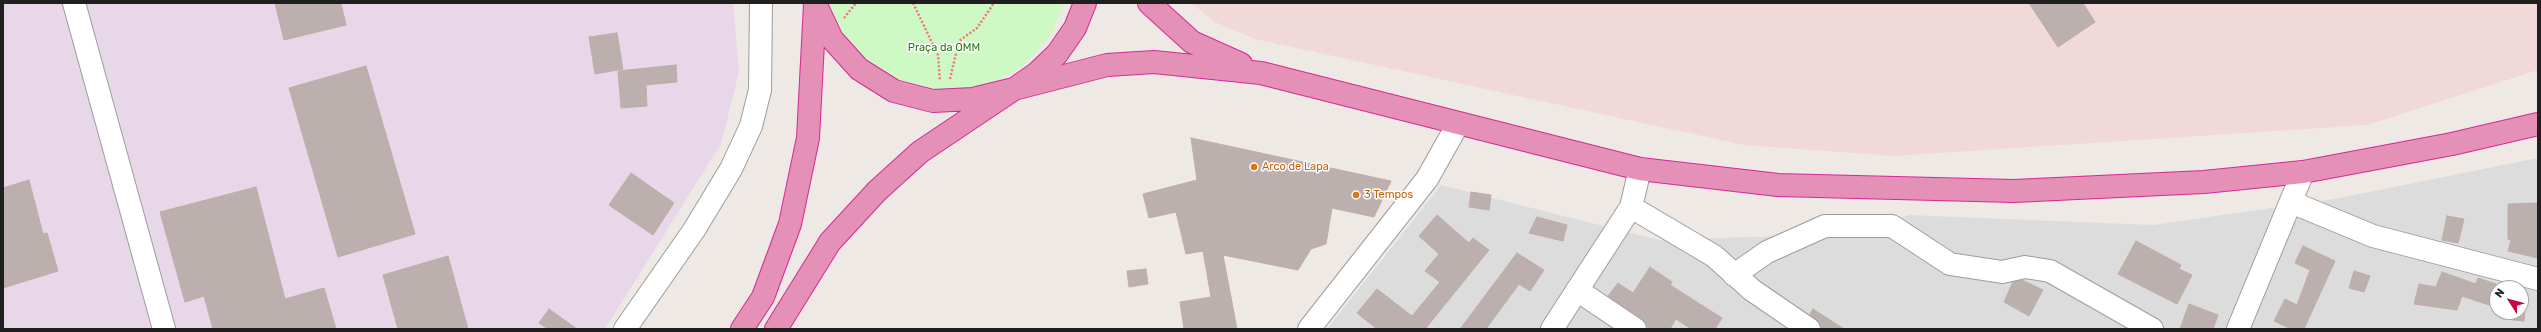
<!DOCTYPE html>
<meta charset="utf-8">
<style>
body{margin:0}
#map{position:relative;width:2541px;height:332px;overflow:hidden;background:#efe9e5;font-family:Rubik,sans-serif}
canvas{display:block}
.frame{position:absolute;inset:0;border:4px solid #1f1f1f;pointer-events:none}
.north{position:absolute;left:2489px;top:280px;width:40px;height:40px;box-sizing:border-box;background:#fff;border:1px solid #a5a5a5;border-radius:50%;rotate:306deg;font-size:11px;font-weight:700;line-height:16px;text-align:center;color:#1f1f1f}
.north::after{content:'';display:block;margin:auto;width:14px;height:18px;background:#c7073d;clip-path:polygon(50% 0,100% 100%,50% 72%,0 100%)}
</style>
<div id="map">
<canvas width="2541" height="332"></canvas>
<div class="frame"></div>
<div class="north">N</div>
</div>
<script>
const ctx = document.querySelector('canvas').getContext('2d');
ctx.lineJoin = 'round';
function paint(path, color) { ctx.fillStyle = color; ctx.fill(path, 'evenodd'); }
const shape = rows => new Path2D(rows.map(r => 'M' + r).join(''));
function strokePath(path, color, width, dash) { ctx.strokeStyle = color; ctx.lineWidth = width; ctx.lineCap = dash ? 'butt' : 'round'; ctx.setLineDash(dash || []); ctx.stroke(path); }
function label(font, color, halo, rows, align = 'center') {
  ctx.font = font + ' Rubik,sans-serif'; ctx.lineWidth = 3; ctx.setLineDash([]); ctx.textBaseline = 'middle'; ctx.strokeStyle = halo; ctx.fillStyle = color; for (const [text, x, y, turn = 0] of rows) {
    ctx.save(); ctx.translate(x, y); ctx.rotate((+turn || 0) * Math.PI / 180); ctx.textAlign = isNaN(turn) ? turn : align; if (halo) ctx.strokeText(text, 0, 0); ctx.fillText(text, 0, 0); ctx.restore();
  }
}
const residential = shape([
 [2538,158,2538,329,1327,329,1441,185,1659,240,1845,234,1909,215,2153,225,2334,199],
 [2497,288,2521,288,2521,312,2497,312]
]);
const industrial = shape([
 [3,3,733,3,739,72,721,144,605,329,3,329]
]);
const military = shape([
 [1191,3,2538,3,2538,70,2367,125,1894,156,1744,145,1255,39,1215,22]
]);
const park = shape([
 [824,3,1064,3,1051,35,1023,66,986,87,944,94,903,87,866,67,837,35]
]);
const building = shape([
 [275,3,341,3,346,25,284,40,275,3],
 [2029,3,2083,3,2095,22,2058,47,2029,3],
 [617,33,623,69,595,74,589,37,617,33],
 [676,65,677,82,646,85,647,106,621,108,618,71,676,65],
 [366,66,415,234,338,257,289,88,366,66],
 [1191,138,1391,181,1374,217,1332,208,1326,244,1311,249,1298,270,1223,255,1237,329,1184,329,1180,302,1211,297,1203,251,1186,254,1176,212,1149,218,1143,194,1197,180,1191,138],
 [631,173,674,203,653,235,609,205,631,173],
 [29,180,43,234,47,233,58,271,3,288,3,188,29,180],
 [256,187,285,299,324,288,336,329,213,329,204,296,185,302,160,212,256,187],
 [1471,192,1491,195,1489,210,1469,207,1471,192],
 [2538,203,2538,258,2508,251,2511,240,2508,239,2508,204,2538,203],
 [1437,215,1469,243,1473,238,1489,250,1426,328,1428,329,1377,329,1357,313,1377,289,1412,316,1440,282,1425,271,1439,254,1419,236,1437,215],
 [2447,216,2464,219,2458,243,2442,240,2447,216],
 [1537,217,1567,225,1563,241,1529,233,1537,217],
 [2136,241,2181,265,2179,269,2192,275,2177,304,2118,274,2136,241],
 [2303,246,2335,261,2304,329,2291,329,2274,321,2285,299,2297,305,2310,270,2295,263,2303,246],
 [1517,253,1544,270,1530,291,1519,284,1486,329,1460,329,1517,253],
 [448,256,468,329,398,329,383,275,448,256],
 [1650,267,1672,282,1670,285,1722,318,1715,329,1691,329,1676,319,1670,329,1649,329,1642,319,1608,296,1618,283,1633,293,1650,267],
 [1146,269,1148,284,1129,287,1127,271,1146,269],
 [2354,271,2370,276,2364,292,2349,288,2354,271],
 [2442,272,2476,284,2478,278,2496,284,2489,305,2462,296,2457,310,2414,304,2419,284,2436,287,2442,272],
 [2022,280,2043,290,2029,316,2004,302,2013,282,2022,280],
 [2521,299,2526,300,2524,321,2505,319,2506,312,2521,312,2521,299],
 [2189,304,2218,315,2213,329,2180,329,2189,304],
 [549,309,577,329,548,329,539,323,549,309],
 [1813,309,1844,329,1821,329,1820,323,1810,314,1813,309]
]);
const path = shape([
 [913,3,938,55,940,81],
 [844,18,856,3],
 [950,79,959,41,977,28,994,3]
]);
const minor = shape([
 [74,3,164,329],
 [2291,202,2373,236,2538,279],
 [1631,207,1714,256,1752,290,1809,329],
 [1734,275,1767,252,1825,226,1892,226,1950,264,2002,272,2025,267,2050,271,2152,329],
 [1577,290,1635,329],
 [625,329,694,230,731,169,751,126,760,90,761,3],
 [1309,329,1427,179,1458,124],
 [1552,329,1631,207,1640,169],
 [2238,329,2303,172]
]);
const highway = shape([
 [815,3,832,39,859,69,894,91,933,101,973,99,1014,89,1037,73,1057,54,1075,28,1085,3],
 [1149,3,1192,42,1241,64],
 [742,329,763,297,790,224,808,138,815,4],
 [776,329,830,242,877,191,920,152,1014,89,1107,65,1154,62,1261,73,1640,169,1778,185,2014,191,2204,182,2303,172,2452,144,2538,124]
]);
const markers = [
 [1254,167,4,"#e8710a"],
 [1356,195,4,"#e8710a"]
];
const parkNames = [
 ["Praça da OMM",944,48]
];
const foodNames = [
 ["Arco de Lapa",1262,167],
 ["3 Tempos",1364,195]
];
paint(residential, '#dddcdc');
paint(industrial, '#e7d7e8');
paint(military, '#f1d9d9');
paint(park, '#cef8c4');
paint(building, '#bcb0af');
strokePath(building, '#c1aca8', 1);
strokePath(minor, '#9c9c9c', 24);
strokePath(highway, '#d52a95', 24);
strokePath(path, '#f57088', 2.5, [2, 2]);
strokePath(minor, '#fff', 22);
strokePath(highway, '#e490b7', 22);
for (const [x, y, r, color] of markers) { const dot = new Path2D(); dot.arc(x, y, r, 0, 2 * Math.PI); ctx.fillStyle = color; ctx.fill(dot); strokePath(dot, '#fff', 1.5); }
label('11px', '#257a0f', '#fff', parkNames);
label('11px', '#c56008', '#fff', foodNames, 'left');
</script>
